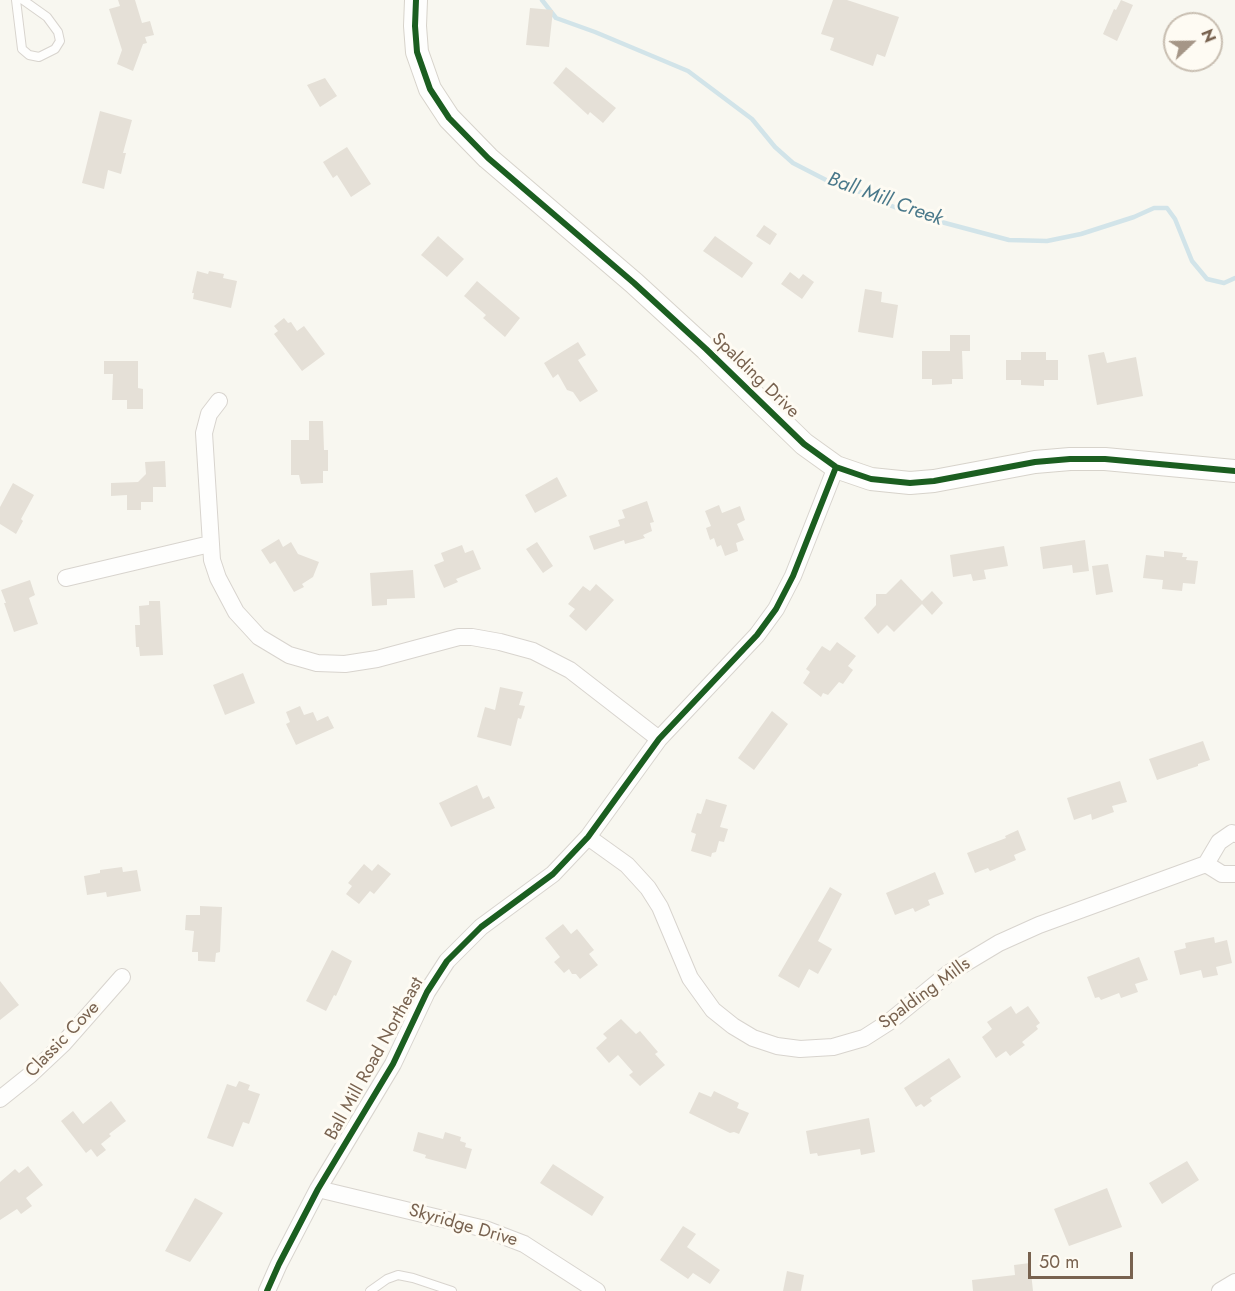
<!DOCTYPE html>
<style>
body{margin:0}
#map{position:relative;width:1235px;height:1291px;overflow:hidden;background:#f8f7f0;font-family:Jost,sans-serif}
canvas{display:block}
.north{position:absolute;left:1163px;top:12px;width:60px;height:60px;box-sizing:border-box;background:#fefbf3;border:2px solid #c8beb1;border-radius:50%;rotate:68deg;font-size:16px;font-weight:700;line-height:24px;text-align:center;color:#78624f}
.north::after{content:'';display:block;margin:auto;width:21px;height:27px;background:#a59687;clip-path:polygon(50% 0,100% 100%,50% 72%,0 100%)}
.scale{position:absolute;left:1028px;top:1252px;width:105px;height:27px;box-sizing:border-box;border:3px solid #78624f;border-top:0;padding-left:8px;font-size:18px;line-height:21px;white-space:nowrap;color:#78624f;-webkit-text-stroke:4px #fefbf3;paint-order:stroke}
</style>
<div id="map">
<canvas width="1235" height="1291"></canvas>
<div class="north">N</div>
<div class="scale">50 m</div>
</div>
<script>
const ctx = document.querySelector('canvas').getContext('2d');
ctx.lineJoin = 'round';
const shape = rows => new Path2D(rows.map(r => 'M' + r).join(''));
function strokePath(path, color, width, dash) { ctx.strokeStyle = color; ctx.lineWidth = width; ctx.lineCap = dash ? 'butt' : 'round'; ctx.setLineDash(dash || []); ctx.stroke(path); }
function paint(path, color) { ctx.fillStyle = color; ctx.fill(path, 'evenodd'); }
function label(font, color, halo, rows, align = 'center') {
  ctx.font = font + ' Jost,sans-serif'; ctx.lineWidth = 6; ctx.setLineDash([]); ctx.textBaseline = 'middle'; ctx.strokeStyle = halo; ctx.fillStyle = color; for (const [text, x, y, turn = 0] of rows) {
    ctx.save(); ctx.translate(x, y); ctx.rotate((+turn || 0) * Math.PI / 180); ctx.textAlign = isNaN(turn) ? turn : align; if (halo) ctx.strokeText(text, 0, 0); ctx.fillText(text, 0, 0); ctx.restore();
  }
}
const stream = shape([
 [542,0,556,18,595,32,688,71,752,119,775,147,793,163,828,181,866,194,884,203,915,215,1009,240,1047,241,1081,234,1134,217,1154,208,1167,208,1175,219,1192,261,1207,279,1224,283,1235,278]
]);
const building = shape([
 [118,0,135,0,142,23,150,21,154,35,145,37,147,43,143,44,133,71,117,64,122,50,109,9,120,6],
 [833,0,847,0,899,17,885,57,877,54,873,66,830,50,834,38,821,34],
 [1121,0,1133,5,1117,41,1103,34,1114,9,1116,10],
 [530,8,553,10,549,47,526,45],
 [566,67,616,108,603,123,590,112,588,115,553,83],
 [325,78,337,96,320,107,307,85],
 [100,111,132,120,123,153,126,153,121,174,108,170,104,189,82,183],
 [347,147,371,184,351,197,337,175,333,178,323,162],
 [764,225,777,234,770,245,756,236],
 [438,236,464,259,447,277,421,255],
 [715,236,753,263,742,278,703,251],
 [197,271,208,274,209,271,224,274,223,278,237,281,231,308,193,299,194,293,192,293],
 [790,272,799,279,803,274,814,282,802,299,781,284],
 [477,281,520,318,505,337,483,318,486,315,464,296],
 [865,289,882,292,881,302,898,305,893,338,858,332],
 [284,318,288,323,291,322,297,331,304,326,325,354,302,371,274,334,278,331,274,326],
 [950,335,970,335,970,351,962,351,963,379,952,379,952,384,932,385,932,379,922,379,922,351,950,351],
 [578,342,586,355,578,360,598,391,580,402,573,392,567,390,558,374,553,378,544,363],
 [1021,352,1046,352,1046,360,1058,360,1058,380,1044,380,1044,386,1021,385,1021,380,1006,380,1006,360,1021,360],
 [1104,352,1107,363,1136,357,1143,396,1097,405,1088,355],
 [104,361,138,361,138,388,143,389,143,409,127,409,127,400,112,400,113,374,104,374],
 [309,421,323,421,324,450,328,450,328,471,323,471,323,483,301,484,299,475,291,475,291,440,309,440],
 [165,461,166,487,153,487,153,502,141,502,141,510,127,510,127,495,111,496,111,483,138,482,146,474,145,462],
 [557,477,567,496,535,513,525,495],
 [13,483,34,495,21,519,23,521,16,534,0,524,0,507],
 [647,501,654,522,650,523,652,531,643,535,645,538,625,544,624,540,594,550,589,536,620,526,618,520,625,518,622,510],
 [719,505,722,513,740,506,745,520,737,524,744,540,736,543,738,551,725,556,721,545,717,547,714,538,710,540,706,528,711,526,705,511],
 [279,539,283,547,291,542,298,554,319,562,313,577,302,584,304,587,294,592,275,561,270,564,261,550],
 [1085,540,1089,571,1073,573,1072,565,1043,569,1040,547],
 [537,542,553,566,543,573,526,549],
 [462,545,465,553,473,550,481,569,456,579,458,582,444,588,434,565,444,561,441,553],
 [1004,546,1008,566,984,570,986,579,973,581,971,574,953,577,950,555],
 [1164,551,1183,553,1182,557,1187,557,1186,560,1198,561,1195,584,1183,583,1182,591,1162,589,1163,580,1143,578,1146,555,1164,557],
 [1108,564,1113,592,1096,595,1092,566],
 [413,570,415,598,387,599,387,605,372,606,370,573],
 [901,579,922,601,932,591,943,603,932,615,922,604,894,632,887,625,878,634,864,618,876,605,876,594,886,594],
 [30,580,35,595,29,598,38,624,14,632,4,603,6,603,1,590],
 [596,584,614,600,586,631,569,616,575,609,568,604,583,586,590,591],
 [149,601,160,601,163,655,140,656,139,647,136,647,135,625,140,625,139,606,149,605],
 [837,642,856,656,848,666,853,670,843,684,839,682,828,695,823,693,821,697,803,683,810,672,806,669,822,646,830,651],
 [243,673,255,703,225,715,213,685],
 [500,687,523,692,519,705,525,706,521,719,518,718,511,746,477,737,485,707,495,710],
 [300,706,304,715,313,712,317,721,328,716,334,728,296,745,286,724,290,722,286,712],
 [772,711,788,724,754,770,738,758],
 [1203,741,1210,760,1198,764,1198,766,1157,780,1149,759],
 [1120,781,1127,802,1112,806,1114,812,1092,820,1091,814,1074,820,1067,798],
 [477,785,483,799,489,796,495,808,451,827,439,803],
 [706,799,727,805,720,827,728,829,724,842,719,841,716,852,712,853,711,857,691,851,696,834,691,832,697,813,701,814],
 [1018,830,1026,850,1014,855,1016,860,990,871,988,868,975,873,967,853,1006,838,1005,836],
 [364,864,372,871,378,864,391,874,374,894,370,891,359,904,346,894,352,886,348,883],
 [122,867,123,872,137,870,141,891,107,897,106,892,87,895,84,876,100,873,100,870],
 [935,872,944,894,928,900,930,905,915,912,913,908,895,915,886,893],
 [830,887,842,894,818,941,832,949,818,974,809,969,799,988,778,976],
 [200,906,222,907,220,952,216,953,215,962,198,961,198,952,192,952,194,931,185,930,186,915,200,915],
 [563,924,571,934,577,929,594,950,589,954,598,965,580,979,576,974,572,974,569,969,564,973,554,962,560,957,545,938],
 [1214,937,1215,943,1227,940,1232,963,1216,967,1218,975,1203,978,1201,970,1180,975,1174,951,1186,948,1185,943],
 [332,950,352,961,336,996,334,995,326,1011,306,1001],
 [1139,957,1148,980,1135,984,1138,992,1121,998,1119,993,1101,1000,1099,997,1095,998,1087,977],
 [0,981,19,1005,0,1020],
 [1011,1006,1016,1014,1028,1006,1040,1023,1036,1026,1038,1029,1022,1042,1025,1045,1010,1056,1006,1051,996,1058,982,1037,992,1029,987,1022],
 [621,1019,636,1034,640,1031,658,1052,655,1054,665,1065,640,1086,629,1075,633,1072,618,1055,609,1063,596,1048,607,1038,603,1034],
 [949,1058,961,1077,930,1098,932,1101,924,1107,921,1104,916,1107,904,1088],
 [239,1081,250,1085,248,1090,260,1094,249,1124,243,1122,233,1147,207,1138,227,1084,236,1087],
 [714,1091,739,1103,737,1108,749,1113,739,1134,734,1132,730,1133,689,1113,699,1092,711,1097],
 [111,1101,126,1121,109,1134,111,1136,101,1144,106,1150,97,1157,91,1149,86,1153,61,1121,73,1111,83,1124],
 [869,1118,875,1152,861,1155,860,1149,818,1156,817,1153,810,1154,806,1131],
 [418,1132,443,1139,445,1132,461,1137,460,1141,466,1143,465,1147,472,1149,466,1169,425,1158,426,1155,413,1151],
 [1187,1161,1199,1180,1162,1204,1149,1183],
 [553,1164,604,1197,592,1216,540,1183],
 [28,1166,43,1185,26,1198,32,1206,21,1214,17,1209,0,1220,0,1182,15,1169,19,1173],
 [1107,1188,1122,1227,1069,1246,1054,1209],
 [195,1198,223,1213,190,1262,165,1251],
 [683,1226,696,1234,687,1247,720,1270,710,1284,693,1273,688,1279,660,1260],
 [1030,1263,1033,1291,973,1291,972,1280,1015,1275,1014,1265],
 [787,1271,804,1275,801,1291,783,1291]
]);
const lane = shape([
 [16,0,22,49,29,55,39,57,55,49,60,41,58,32,47,17,23,0],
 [370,1291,387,1279,398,1275,413,1278,452,1291]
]);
const street = shape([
 [219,401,209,414,204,433,212,560,218,578,236,612,259,637,289,655,317,663,345,664,377,659,459,637,472,637,500,642,533,651,570,670,659,739],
 [66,578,210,544],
 [588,837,627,865,648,888,660,907,690,978,713,1010,733,1026,753,1038,777,1046,800,1049,833,1047,864,1038,889,1022,949,973,999,943,1039,925,1206,864,1219,842,1232,833,1235,834],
 [1206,864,1222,874,1235,874],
 [0,1099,30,1075,63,1044,122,977],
 [318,1189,485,1229,524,1244,597,1291],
 [267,1291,279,1264,318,1189,393,1064,427,992,447,961,481,927,553,874,588,837,659,739,757,635,776,609,793,576,836,467],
 [1220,1291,1235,1282]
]);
const secondary = shape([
 [416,0,415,26,417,52,430,89,449,118,488,158,634,283,706,349,804,444,836,467,871,479,910,483,934,481,1035,462,1070,459,1105,459,1235,471]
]);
const cycleway = shape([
 [416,0,415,26,417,52,430,89,449,118,488,158,634,283,706,349,804,444,836,467,871,479,910,483,934,481,1035,462,1070,459,1105,459,1235,471],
 [267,1291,279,1264,318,1189,393,1064,427,992,447,961,481,927,553,874,588,837,659,739,757,635,776,609,793,576,836,467]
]);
const streetNames = [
 ["Spalding Drive",755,376,44],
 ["Spalding Mills",925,994,-36],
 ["Classic Cove",63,1040,-46],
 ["Ball Mill Road Northeast",375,1059,-61],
 ["Skyridge Drive",463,1226,16]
];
const waterNames = [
 ["Ball Mill Creek",885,200,20]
];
strokePath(stream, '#d2e4e9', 4.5);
paint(building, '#e5e0d7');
strokePath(lane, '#d8d4ce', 10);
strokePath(street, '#d8d4ce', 18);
strokePath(secondary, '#d7d3cb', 24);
strokePath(lane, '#fefefd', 8);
strokePath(street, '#fefefd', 16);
strokePath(secondary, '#fefefd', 22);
strokePath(cycleway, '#1b5e20', 6);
label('18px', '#78624f', '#fefbf3', streetNames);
label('italic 20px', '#49788a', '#fefbf3', waterNames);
</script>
